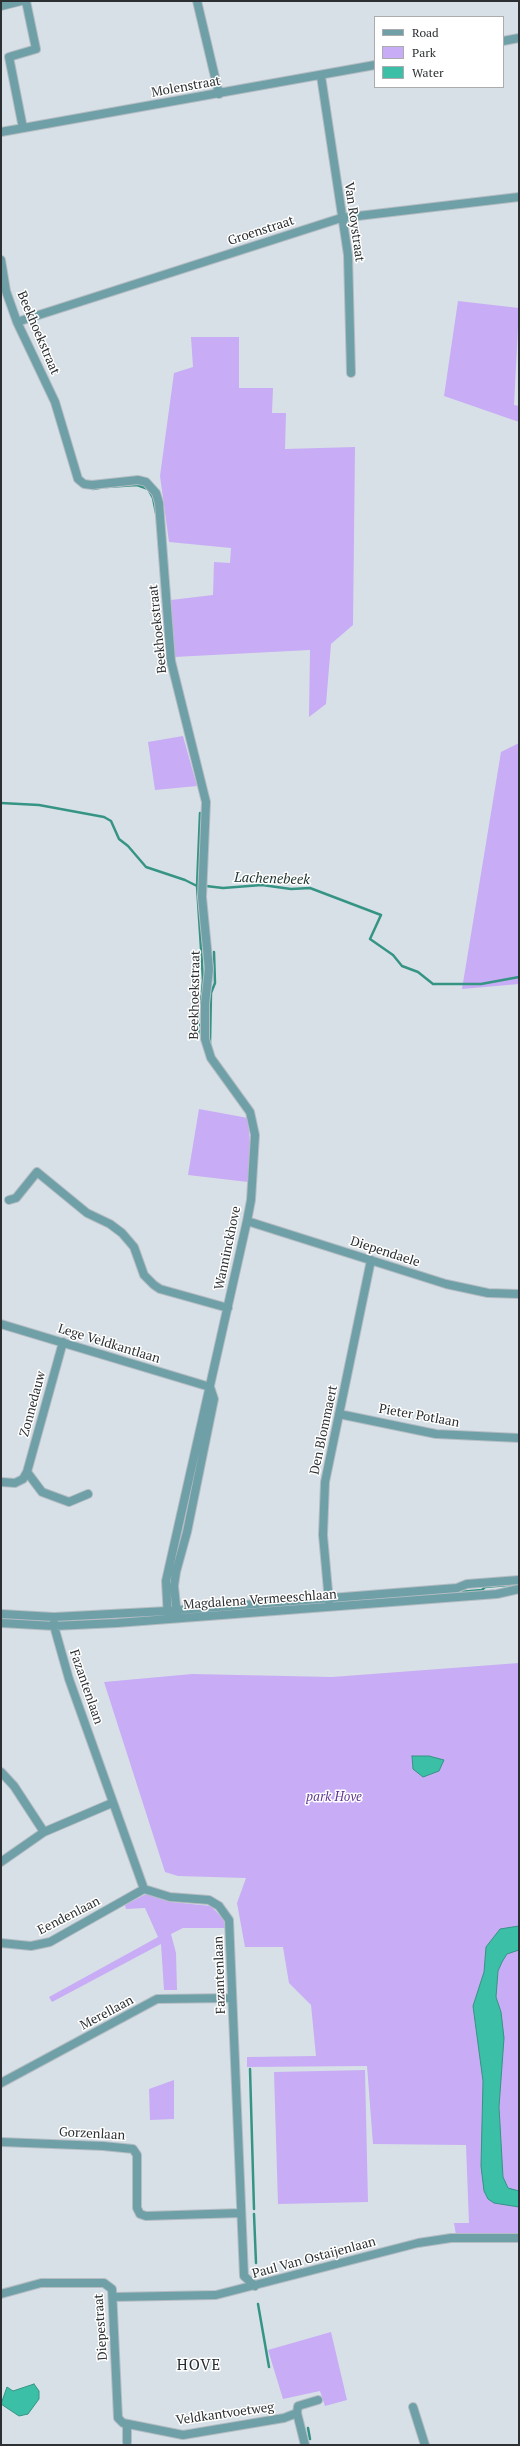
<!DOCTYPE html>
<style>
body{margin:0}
#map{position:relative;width:520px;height:2446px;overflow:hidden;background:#d7e0e7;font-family:"PT Serif",serif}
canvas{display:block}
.frame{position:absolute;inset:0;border:2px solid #2c3032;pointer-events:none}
.legend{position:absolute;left:374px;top:16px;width:130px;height:72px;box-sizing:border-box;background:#fff;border:1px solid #abacad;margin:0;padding:5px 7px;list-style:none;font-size:12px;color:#2c3032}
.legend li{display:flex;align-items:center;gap:8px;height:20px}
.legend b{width:20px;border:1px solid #abacad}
</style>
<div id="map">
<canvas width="520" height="2446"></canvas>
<div class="frame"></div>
<ul class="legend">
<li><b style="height:5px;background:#6fa0a8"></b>Road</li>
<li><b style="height:11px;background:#c8acf5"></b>Park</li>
<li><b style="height:11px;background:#3bbfa7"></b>Water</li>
</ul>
</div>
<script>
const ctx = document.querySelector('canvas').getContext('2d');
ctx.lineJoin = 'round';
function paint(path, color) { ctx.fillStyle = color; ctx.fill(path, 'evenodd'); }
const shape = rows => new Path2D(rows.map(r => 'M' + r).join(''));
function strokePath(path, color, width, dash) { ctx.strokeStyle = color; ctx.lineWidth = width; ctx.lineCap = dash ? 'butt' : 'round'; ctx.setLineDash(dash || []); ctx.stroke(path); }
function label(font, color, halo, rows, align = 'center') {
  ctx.font = font + ' "PT Serif",serif'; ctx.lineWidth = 3; ctx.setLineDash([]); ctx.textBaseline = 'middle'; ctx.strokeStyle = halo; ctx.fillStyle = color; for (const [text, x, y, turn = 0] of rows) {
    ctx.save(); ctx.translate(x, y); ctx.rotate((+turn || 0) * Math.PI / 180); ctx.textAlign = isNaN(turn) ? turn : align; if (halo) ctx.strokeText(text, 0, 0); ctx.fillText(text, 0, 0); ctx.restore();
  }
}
const green = shape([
 [458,301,519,308,514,405,519,406,519,422,444,396],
 [191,337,239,337,239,388,273,388,272,413,286,413,285,449,355,447,353,625,331,644,326,704,309,717,310,650,174,657,171,600,213,595,214,562,230,563,231,548,169,542,160,476,174,373,193,367],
 [183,736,197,786,155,790,148,742],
 [519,743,519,984,462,989,501,752],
 [199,1109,248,1118,250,1143,248,1182,188,1175],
 [519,1663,519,2236,456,2235,454,2223,469,2223,466,2145,373,2144,367,2066,247,2067,247,2057,316,2056,311,2005,289,1983,283,1947,245,1947,237,1903,246,1878,178,1876,165,1872,104,1682,192,1674,332,1677],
 [146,1894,171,1902,211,1906,223,1919,226,1928,183,1928,171,1934,176,1953,177,1990,164,1990,161,1944,52,2002,49,1997,158,1937,145,1908,126,1909,125,1905],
 [365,2070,368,2202,278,2204,274,2072],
 [174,2080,174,2119,150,2120,149,2089],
 [331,2332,347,2400,325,2406,320,2391,283,2399,268,2350]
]);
const water = shape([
 [412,1756,429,1756,444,1760,439,1771,423,1777,413,1769,412,1756],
 [519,1926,519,1950,507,1954,502,1962,498,1971,496,1997,501,2012,504,2038,499,2107,503,2177,508,2188,519,2191,519,2207,494,2203,488,2199,484,2191,481,2166,483,2081,473,2006,484,1972,486,1947,500,1929,519,1926],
 [34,2384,39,2391,39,2399,28,2414,19,2416,1,2404,7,2387,13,2391,34,2384]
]);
const stream = shape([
 [106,487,137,485,148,489,153,498,156,513],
 [93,489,99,488],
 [1,803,39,805,104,817,111,821,119,839,128,846,146,867,185,880,197,886],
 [206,886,223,888,262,885,291,889,310,888,381,915,370,939,393,955,402,966,418,972,433,984,481,984,519,977],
 [198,1037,203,980,197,886,200,813],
 [210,1043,211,993,215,983,214,952],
 [379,1599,482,1590,485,1587,519,1584],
 [1,1619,29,1621],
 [250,2069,254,2209],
 [254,2214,256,2263],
 [258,2304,269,2367],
 [308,2428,310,2439]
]);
const minor = shape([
 [197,1,219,94],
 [1,6,21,1],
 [503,41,519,38],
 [321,76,348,255,351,373],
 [23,128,9,57,36,49,26,1],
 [1,132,375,65],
 [1,260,6,291,17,322,55,402,78,479,84,484,92,485,138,480,146,482,156,493,159,503,171,661,206,802,202,897,209,969,205,1004,205,1039,211,1058,250,1112,255,1135,251,1200,247,1221,166,1581,168,1619],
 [17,322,341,218,519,197],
 [9,1200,16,1198,37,1172,87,1213,110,1224,122,1233,134,1247,144,1275,154,1285,160,1289,228,1308],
 [247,1221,446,1284,488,1293,519,1294],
 [1,1324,210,1387],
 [339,1414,436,1434,519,1438],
 [27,1472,42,1492,69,1502,88,1494],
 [1,1482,15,1483,23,1479,27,1472,63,1342],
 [329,1602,323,1535,325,1482,371,1260],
 [1,1614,54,1617,167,1611,457,1588,467,1584,519,1580],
 [177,1615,174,1586,176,1572,187,1532,214,1399,210,1387],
 [54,1617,54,1626,69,1679,144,1889,170,1897,209,1900,219,1906,229,1920,244,2276,255,2286],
 [1,1623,54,1626,117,1623,497,1594,519,1589],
 [1,1772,14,1786,44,1832],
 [1,1862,44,1832,112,1803],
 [1,1943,31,1946,50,1942,144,1889],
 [1,2083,157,1999,232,1998],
 [1,2142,103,2146,133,2149,137,2155,137,2208,140,2214,146,2216,241,2213],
 [1,2294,41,2283,104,2283,112,2289,118,2418,123,2423,183,2435,284,2418,297,2413],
 [114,2297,216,2295,418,2243,451,2238,519,2238],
 [413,2407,425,2445],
 [127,2442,127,2425],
 [305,2445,297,2413,298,2406,318,2400]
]);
const streetNames = [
 ["Molenstraat",186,87,-10],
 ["Van Roystraat",354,222,82],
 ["Groenstraat",261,231,-18],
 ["Beekhoekstraat",38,333,67],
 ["Beekhoekstraat",158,629,-96],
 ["Beekhoekstraat",195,995,-89],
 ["Wanninckhove",228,1248,-78],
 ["Diependaele",385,1252,18],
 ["Lege Veldkantlaan",109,1344,17],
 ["Zonnedauw",33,1404,-75],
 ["Pieter Potlaan",419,1416,10],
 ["Den Blommaert",324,1430,-78],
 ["Magdalena Vermeeschlaan",260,1600,-4],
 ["Fazantenlaan",86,1687,71],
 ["Eendenlaan",69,1916,-27],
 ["Fazantenlaan",220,1975,-92],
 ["Merellaan",107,2013,-28],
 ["Gorzenlaan",92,2134,3],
 ["Paul Van Ostaijenlaan",314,2258,-15],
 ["Diepestraat",101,2327,-94],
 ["Veldkantvoetweg",225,2414,-8]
];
const parkNames = [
 ["park Hove",334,1797]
];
const waterNames = [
 ["Lachenebeek",272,879,2]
];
const quarterNames = [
 ["HOVE",199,2366]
];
paint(green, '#c8acf5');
paint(water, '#3bbfa7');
strokePath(water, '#369484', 1);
strokePath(stream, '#369484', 2.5);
strokePath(minor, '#b5bdc3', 10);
strokePath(minor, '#6fa0a8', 8);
label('13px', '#2c3032', '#fff', streetNames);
label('italic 13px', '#623794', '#fff', parkNames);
label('italic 14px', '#1c322d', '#fff', waterNames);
ctx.letterSpacing = '1px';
label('15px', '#262d32', '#fff', quarterNames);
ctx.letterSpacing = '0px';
</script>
